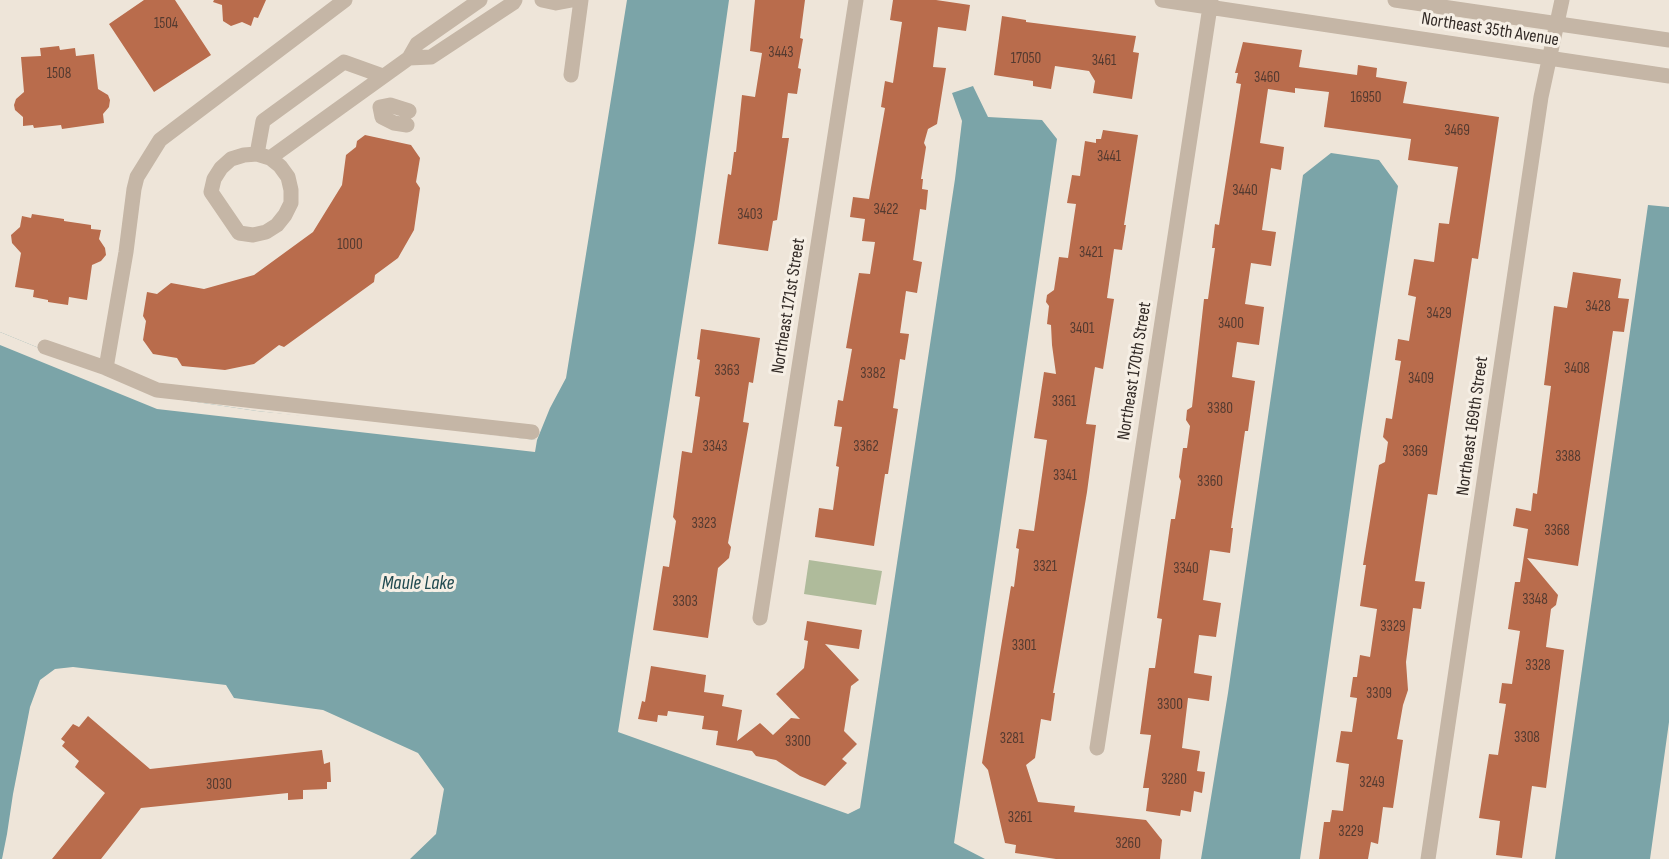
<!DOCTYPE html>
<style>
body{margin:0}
canvas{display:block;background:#eee5d9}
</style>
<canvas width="1669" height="859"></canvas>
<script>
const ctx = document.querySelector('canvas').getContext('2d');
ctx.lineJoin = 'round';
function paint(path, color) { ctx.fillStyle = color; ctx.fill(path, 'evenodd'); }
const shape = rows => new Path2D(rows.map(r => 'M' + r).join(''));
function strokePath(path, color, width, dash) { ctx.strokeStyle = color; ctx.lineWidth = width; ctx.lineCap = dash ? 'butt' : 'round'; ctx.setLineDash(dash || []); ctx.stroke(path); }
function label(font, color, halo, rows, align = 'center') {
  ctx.font = font + ' "Sofia Sans Condensed",sans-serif'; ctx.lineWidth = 6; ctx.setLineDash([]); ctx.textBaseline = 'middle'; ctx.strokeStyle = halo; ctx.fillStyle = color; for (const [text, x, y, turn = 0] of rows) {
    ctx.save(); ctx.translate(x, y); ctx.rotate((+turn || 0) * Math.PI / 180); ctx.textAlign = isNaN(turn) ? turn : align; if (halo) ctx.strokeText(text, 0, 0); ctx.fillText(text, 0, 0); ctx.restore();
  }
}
const green = shape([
 [809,560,882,571,876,605,804,594]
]);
const water = shape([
 [627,0,729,0,695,239,618,732,848,814,860,808,955,179,962,121,952,93,973,86,988,117,1042,120,1057,139,954,843,985,859,410,859,436,834,444,789,418,753,323,710,234,698,226,685,73,667,55,669,40,680,30,707,13,794,7,834,2,859,0,859,0,332,156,396,257,411,393,427,537,440,550,408,566,378],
 [1331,153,1379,160,1398,186,1360,438,1300,859,1201,859,1228,693,1303,175],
 [1648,205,1669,207,1669,722,1650,859,1555,859]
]);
const pier = shape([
 [0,332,156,396,257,411,537,440,535,452,157,409,0,345]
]);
const building = shape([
 [144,0,175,0,211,55,154,92,109,24],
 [214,0,266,0,258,18,254,17,251,26,242,22,231,26,223,21,222,5,213,2],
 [755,0,805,0,800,38,803,39,798,68,801,69,797,94,788,93,782,138,789,138,777,220,773,221,768,251,718,244,728,174,731,175,734,152,736,152,742,95,755,97,762,53,750,51],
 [893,0,936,0,970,5,966,31,938,27,933,67,946,68,937,124,928,129,924,143,926,147,921,179,923,179,922,189,928,190,926,210,920,209,913,260,922,262,917,293,906,291,900,333,909,334,905,360,900,359,893,408,898,409,888,474,885,474,874,546,815,537,819,508,833,510,839,467,836,466,842,427,834,426,838,400,843,401,852,349,846,348,850,325,859,273,870,274,875,242,862,241,865,219,850,217,853,197,869,199,885,108,881,107,885,81,893,83,902,22,890,20],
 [1002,16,1026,20,1026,22,1136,36,1133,52,1139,53,1132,99,1093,93,1095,81,1089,71,1055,66,1051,89,1033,86,1033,81,994,75],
 [1243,42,1302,50,1299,67,1357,75,1358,65,1377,68,1376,77,1407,82,1403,103,1499,117,1478,259,1472,258,1437,495,1428,494,1415,581,1425,582,1421,609,1413,608,1406,662,1408,690,1403,705,1397,739,1403,740,1393,808,1383,807,1378,844,1371,842,1368,859,1319,859,1324,822,1330,822,1332,810,1343,811,1349,764,1336,762,1341,731,1352,732,1357,698,1350,697,1353,677,1357,677,1360,655,1370,657,1377,609,1360,606,1366,565,1363,565,1379,465,1385,462,1388,442,1383,437,1386,418,1392,419,1401,361,1395,360,1398,339,1409,341,1416,297,1408,295,1414,259,1434,262,1439,223,1449,224,1458,167,1408,160,1411,139,1324,127,1329,92,1295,88,1295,93,1268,89,1260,143,1284,147,1281,170,1271,168,1262,230,1276,232,1271,266,1251,263,1245,304,1264,307,1259,345,1237,342,1232,377,1255,381,1248,431,1245,431,1231,528,1233,528,1230,553,1210,550,1203,600,1221,603,1216,637,1199,635,1194,673,1212,676,1209,701,1188,698,1182,748,1200,751,1197,771,1205,772,1202,793,1194,791,1191,812,1181,810,1180,816,1146,811,1149,788,1143,788,1151,735,1140,734,1149,668,1155,668,1162,619,1157,618,1171,519,1175,519,1181,481,1179,477,1183,448,1187,448,1190,426,1186,420,1187,410,1192,407,1204,299,1208,299,1215,248,1212,248,1215,224,1219,225,1241,84,1236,83,1238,73,1235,73],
 [59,46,60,50,75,48,76,56,94,54,98,89,108,95,110,100,109,107,103,114,104,123,62,129,61,125,34,128,33,125,23,126,23,117,15,110,14,105,16,99,24,92,21,57,41,56,40,48],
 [1103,130,1138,135,1124,225,1126,225,1122,250,1114,249,1107,298,1114,299,1103,369,1095,367,1086,424,1096,425,1087,492,1053,693,1055,693,1051,721,1041,719,1035,758,1026,765,1038,802,1075,806,1074,812,1146,820,1162,840,1160,859,1056,859,1015,853,1016,845,1005,843,988,770,982,763,1011,586,1014,587,1019,549,1016,548,1019,529,1034,531,1047,440,1034,438,1044,372,1056,374,1052,345,1051,325,1047,324,1049,306,1046,302,1047,295,1054,290,1059,257,1068,258,1076,204,1067,203,1072,175,1080,176,1085,141,1096,143,1096,139,1101,139],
 [365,135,411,145,420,158,416,182,420,188,414,230,398,258,375,275,374,282,284,347,279,345,254,364,225,370,182,366,177,358,153,354,143,340,146,321,143,316,147,292,157,294,171,283,204,289,254,275,313,232,342,185,346,155,356,147,357,141],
 [32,214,64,219,64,221,91,225,91,229,101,230,99,239,105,248,106,255,101,261,92,265,87,300,69,297,68,305,48,302,48,300,33,297,34,290,15,287,21,253,12,243,11,235,20,227,22,216,31,218],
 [1573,272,1621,279,1618,298,1629,299,1624,332,1613,331,1578,566,1527,558,1558,595,1556,605,1551,609,1546,647,1564,650,1546,788,1532,786,1522,858,1496,855,1500,821,1479,818,1489,754,1498,755,1506,704,1499,703,1502,683,1512,684,1520,631,1508,629,1515,582,1520,582,1528,529,1513,526,1516,508,1531,511,1533,493,1537,494,1551,386,1544,385,1554,306,1567,308],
 [701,329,760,338,753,383,749,382,743,422,749,423,728,543,731,547,729,558,718,568,708,638,653,630,663,566,669,567,676,521,673,517,682,451,692,453,700,397,695,396,700,360,697,359],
 [807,621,862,630,859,649,825,644,859,680,851,686,844,731,857,744,842,759,847,763,825,786,800,776,776,760,756,756,752,751,716,745,718,731,702,729,704,716,668,711,667,716,658,715,657,722,638,719,642,701,645,702,651,666,706,675,704,692,724,695,722,706,742,710,737,741,760,723,773,735,791,718,800,719,776,694,804,668,808,641,804,640],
 [88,716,150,769,322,750,324,764,330,762,331,782,327,782,327,789,303,790,303,799,288,800,288,793,141,808,101,859,52,859,105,793,75,767,79,761,62,746,65,742,61,739,73,724,79,727]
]);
const minor = shape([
 [480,0,417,44,409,58,431,57,513,3,515,0],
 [542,0,556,3,572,0],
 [1162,0,1669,76],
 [1395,0,1669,40],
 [571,75,581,0],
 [407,125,394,123,382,117,380,107,390,105,409,111],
 [257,154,270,158,280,166,288,177,291,190,291,203,285,215,277,225,266,232,253,235,239,233,211,192,214,179,221,168,231,159,244,155,257,154],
 [257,154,263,121,344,62,383,76],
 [270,158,409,58],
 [45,347,106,368,157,390,532,432],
 [106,368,126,252,134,189,137,177,160,140,345,0],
 [760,618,856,0],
 [1097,748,1211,0],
 [1428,859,1541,97,1562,0]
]);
const numberNames = [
 ["1504",166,24],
 ["3443",781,53],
 ["17050",1026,59],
 ["3461",1104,61],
 ["1508",59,74],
 ["3460",1267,78],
 ["16950",1366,98],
 ["3469",1457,131],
 ["3441",1109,157],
 ["3440",1245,191],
 ["3422",886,210],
 ["3403",750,215],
 ["1000",350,245],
 ["3421",1091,253],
 ["3428",1598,307],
 ["3429",1439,314],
 ["3400",1231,324],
 ["3401",1082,329],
 ["3408",1577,369],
 ["3363",727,371],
 ["3382",873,374],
 ["3409",1421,379],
 ["3361",1064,402],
 ["3380",1220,409],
 ["3343",715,447],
 ["3362",866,447],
 ["3369",1415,452],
 ["3388",1568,457],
 ["3341",1065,476],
 ["3360",1210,482],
 ["3323",704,524],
 ["3368",1557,531],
 ["3321",1045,567],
 ["3340",1186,569],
 ["3348",1535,600],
 ["3303",685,602],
 ["3329",1393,627],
 ["3301",1024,646],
 ["3328",1538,666],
 ["3309",1379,694],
 ["3300",1170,705],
 ["3308",1527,738],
 ["3281",1012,739],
 ["3300",798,742],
 ["3280",1174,780],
 ["3249",1372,783],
 ["3030",219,785],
 ["3261",1020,818],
 ["3229",1351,832],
 ["3260",1128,844]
];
const streetNames = [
 ["Northeast 35th Avenue",1490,30,9],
 ["Northeast 171st Street",789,306,-81],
 ["Northeast 170th Street",1135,371,-81],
 ["Northeast 169th Street",1473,426,-82]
];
const waterNames = [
 ["Maule Lake",418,584]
];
paint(green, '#afbb9b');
paint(water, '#7ba4a8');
paint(pier, '#eee5d9');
paint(building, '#b96c4c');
strokePath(minor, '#c5b6a6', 15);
label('15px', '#543a30', null, numberNames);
label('18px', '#322a26', '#f6efe5', streetNames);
label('italic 20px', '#20494f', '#f6efe5', waterNames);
</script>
